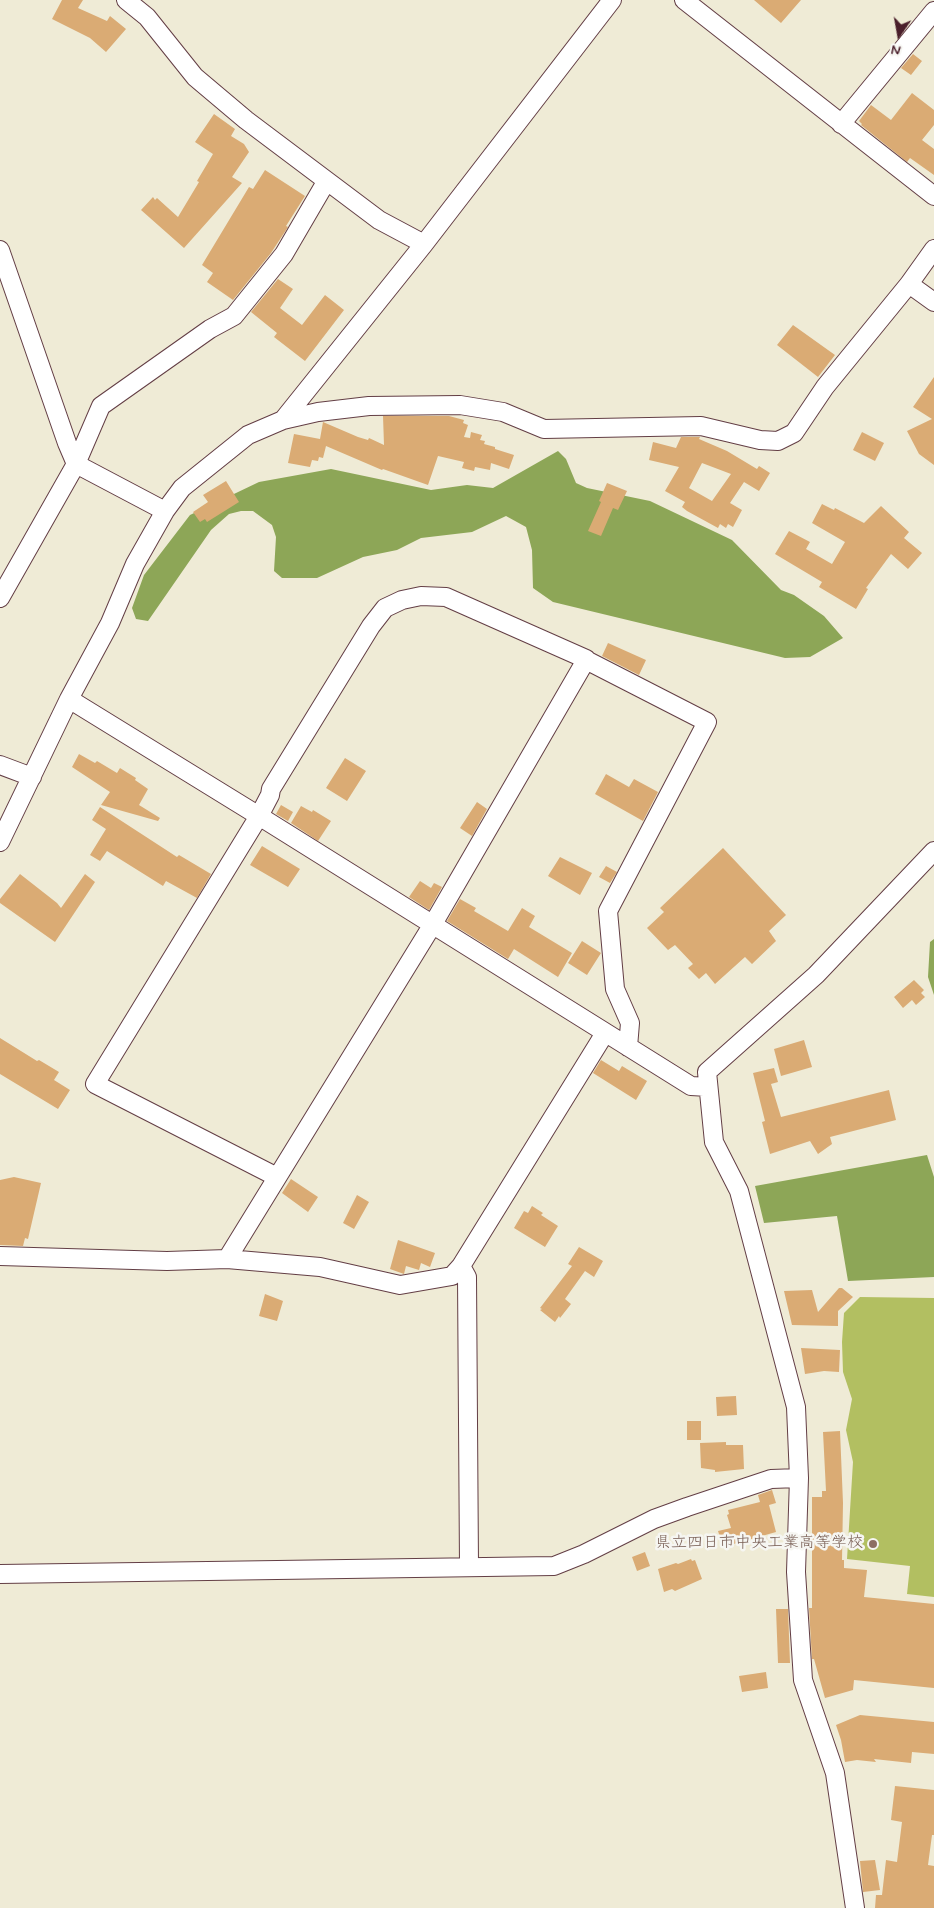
<!DOCTYPE html>
<meta charset="utf-8">
<style>
body{margin:0}
#map{position:relative;width:934px;height:1908px;overflow:hidden;background:#efebd6;font-family:Mynerve,sans-serif}
canvas{display:block}
.north{position:absolute;left:874px;top:10px;width:50px;height:50px;-webkit-text-stroke:4px #f6f6f2;paint-order:stroke;rotate:192deg;font-size:14px;font-weight:700;line-height:20px;text-align:center;color:#4a1f2b}
.north::after{content:'';display:block;margin:auto;width:18px;height:22px;background:#4a1f2b;clip-path:polygon(50% 0,100% 100%,50% 72%,0 100%)}
</style>
<div id="map">
<canvas width="934" height="1908"></canvas>
<div class="north">N</div>
</div>
<script>
const ctx = document.querySelector('canvas').getContext('2d');
ctx.lineJoin = 'round';
function paint(path, color) { ctx.fillStyle = color; ctx.fill(path, 'evenodd'); }
const shape = rows => new Path2D(rows.map(r => 'M' + r).join(''));
function strokePath(path, color, width, dash) { ctx.strokeStyle = color; ctx.lineWidth = width; ctx.lineCap = dash ? 'butt' : 'round'; ctx.setLineDash(dash || []); ctx.stroke(path); }
function label(font, color, halo, rows, align = 'center') {
  ctx.font = font + ' Mynerve,"Klee One",sans-serif'; ctx.lineWidth = 5; ctx.setLineDash([]); ctx.textBaseline = 'middle'; ctx.strokeStyle = halo; ctx.fillStyle = color; for (const [text, x, y, turn = 0] of rows) {
    ctx.save(); ctx.translate(x, y); ctx.rotate((+turn || 0) * Math.PI / 180); ctx.textAlign = isNaN(turn) ? turn : align; if (halo) ctx.strokeText(text, 0, 0); ctx.fillText(text, 0, 0); ctx.restore();
  }
}
const green = shape([
 [860,1297,934,1298,934,1597,907,1594,910,1566,847,1559,853,1462,846,1430,852,1399,843,1372,842,1342,844,1313]
]);
const forest = shape([
 [558,451,566,459,576,483,587,488,650,501,732,540,781,590,794,595,824,616,843,638,810,657,785,658,553,602,533,588,532,550,526,527,506,516,472,532,421,538,397,550,363,557,317,578,282,578,274,571,276,537,272,525,253,511,241,511,229,514,211,530,148,621,136,619,132,608,144,575,190,515,259,482,331,469,431,490,467,485,493,488],
 [934,939,934,995,928,977,930,942],
 [927,1155,934,1177,934,1277,848,1281,837,1216,764,1223,755,1186]
]);
const building = shape([
 [62,0,83,0,78,8,107,21,110,16,126,29,106,52,90,38,52,19],
 [754,0,801,0,781,23],
 [913,54,922,61,911,75,901,68],
 [912,93,934,110,934,125,922,140,934,149,934,175,910,158,907,162,861,125,862,124,859,121,871,105,891,120],
 [214,114,235,129,231,136,244,144,249,152,232,177,242,183,184,248,141,210,153,197,155,200,157,198,178,217,199,182,197,181,213,154,195,142],
 [265,170,305,196,286,226,288,227,271,253,233,300,207,282,213,273,202,265,249,187,253,189],
 [278,279,293,289,280,308,302,325,325,295,344,310,305,361,274,337,277,333,251,312],
 [793,325,835,355,818,377,777,345],
 [934,377,934,465,919,454,907,431,932,419,913,407],
 [383,416,449,416,464,420,463,423,468,425,464,437,470,438,471,432,482,435,480,440,485,441,484,444,495,447,495,449,514,455,509,469,491,463,490,470,475,467,474,471,462,468,464,462,438,456,428,485,383,469,382,470,326,446,323,458,319,457,318,461,312,460,310,467,288,463,294,434,320,439,323,422,358,437,368,440,369,438,384,445],
 [862,432,884,443,875,461,853,450],
 [681,437,700,437,699,439,727,451,757,469,759,466,770,473,759,491,744,482,730,503,742,510,733,527,728,524,726,528,720,524,718,528,687,511,682,507,685,502,665,491,679,467,649,460,653,442,676,448],
 [702,463,731,474,712,501,689,488],
 [226,481,239,502,207,522,205,519,200,522,193,512,208,502,203,495],
 [607,483,627,491,618,510,613,508,601,536,588,531,601,502,599,501],
 [822,504,834,510,835,508,864,523,881,506,909,532,904,538,922,553,908,569,891,554,866,588,868,589,856,609,819,587,822,582,775,554,789,531,810,542,806,549,832,564,845,542,812,523],
 [608,643,646,660,639,675,602,656],
 [79,754,95,763,97,761,117,773,120,768,136,778,135,780,148,789,139,805,160,818,158,821,101,805,110,792,72,767],
 [345,758,366,771,347,801,326,788],
 [606,774,629,787,634,779,658,792,643,821,595,794],
 [477,802,487,809,472,836,460,828],
 [281,805,293,812,288,821,276,814],
 [301,806,312,812,313,810,331,821,318,841,291,823],
 [100,807,177,857,179,855,211,874,197,898,166,881,163,886,107,851,100,861,90,855,106,829,92,820],
 [262,846,300,869,288,887,250,865],
 [723,848,786,915,769,931,776,941,752,964,745,957,715,984,706,973,699,979,688,968,693,964,675,945,668,950,647,928,664,912,660,908],
 [560,857,592,873,580,895,548,876],
 [606,866,617,872,610,883,599,877],
 [20,874,57,903,61,908,85,874,95,882,55,942,0,903,0,899],
 [420,881,431,888,434,883,442,887,429,910,409,897],
 [460,899,476,908,474,911,508,931,522,908,535,916,529,927,572,953,558,977,514,949,508,959,447,921],
 [582,941,601,953,587,975,568,963],
 [914,980,924,990,921,993,925,997,916,1005,912,1000,903,1008,894,997],
 [0,1038,37,1061,39,1060,59,1072,54,1080,70,1090,58,1109,0,1074],
 [804,1040,812,1067,781,1076,774,1049],
 [601,1060,619,1071,622,1066,647,1081,636,1100,593,1073],
 [774,1068,778,1082,771,1084,781,1117,889,1090,896,1120,830,1137,832,1144,818,1154,810,1141,770,1154,762,1122,765,1121,753,1073],
 [14,1177,41,1183,28,1239,25,1238,23,1246,0,1245,0,1180],
 [291,1179,318,1197,308,1212,282,1193],
 [357,1195,369,1202,354,1229,343,1223],
 [532,1206,543,1213,541,1215,558,1226,545,1247,514,1228,524,1211,528,1213],
 [398,1240,435,1253,430,1267,421,1263,419,1270,406,1266,404,1274,390,1269],
 [579,1247,603,1261,594,1277,585,1271,565,1299,571,1304,560,1318,559,1316,555,1322,540,1310,542,1309,540,1308,572,1266,568,1264],
 [839,1288,842,1288,853,1297,838,1311,838,1326,792,1325,784,1291,812,1290,818,1312],
 [265,1294,283,1301,277,1321,259,1316],
 [801,1348,840,1350,839,1372,824,1371,805,1374],
 [736,1396,737,1415,717,1416,716,1397],
 [687,1421,701,1421,701,1440,687,1440],
 [840,1431,843,1503,842,1560,844,1560,844,1568,867,1570,864,1597,934,1604,934,1688,854,1680,853,1690,825,1698,814,1659,812,1659,809,1608,812,1608,812,1497,822,1497,822,1491,826,1491,823,1432],
 [726,1442,726,1445,743,1445,744,1469,715,1472,715,1470,701,1468,700,1443],
 [772,1490,776,1503,769,1505,776,1532,723,1547,718,1531,731,1528,727,1515,729,1514,728,1510,760,1502,758,1495],
 [645,1552,650,1566,637,1571,632,1557],
 [691,1559,692,1561,695,1560,702,1579,675,1591,672,1589,664,1592,658,1569,676,1563,678,1564],
 [776,1609,788,1609,790,1663,778,1663],
 [766,1672,768,1688,742,1692,739,1676],
 [860,1715,934,1722,934,1754,912,1752,911,1763,874,1759,876,1762,857,1760,845,1762,841,1740,836,1725],
 [895,1786,934,1790,934,1835,932,1835,928,1865,934,1866,934,1908,875,1908,876,1895,882,1895,886,1860,897,1862,902,1822,891,1820],
 [875,1860,880,1890,863,1892,860,1861]
]);
const minor = shape([
 [126,0,147,17,195,77,246,120,379,220,424,244],
 [684,0,934,196],
 [841,124,934,11],
 [0,250,67,443,76,464,165,511],
 [909,284,934,302],
 [283,420,424,244,612,0],
 [0,598,76,464,101,406,210,329,234,316,284,254,326,182],
 [69,699,259,816,691,1086,708,1087],
 [0,765,32,777],
 [0,842,69,699,110,623,135,564,165,511,182,488,248,435,283,420,318,412,369,406,460,405,503,412,544,429,701,426,760,440,778,441,794,433,825,387,909,284,934,249],
 [277,1177,95,1084,259,816,270,795,271,789,371,626,385,608,402,600,421,596,446,597,586,659,586,660,707,722,608,911,615,989,630,1023,628,1047],
 [0,1256,167,1261,227,1259,320,1267,400,1285,452,1276,461,1266,605,1033],
 [227,1259,433,924,586,660],
 [461,1266,467,1277,469,1566],
 [0,1574,554,1566,584,1554,654,1519,687,1507,771,1479,799,1478],
 [855,1908,835,1773,803,1680,796,1572,799,1478,796,1407,739,1191,714,1142,707,1072,816,975,934,851]
]);
const markers = [
 [873,1544,5,"#8d6e63"]
];
const educationNames = [
 ["県立四日市中央工業高等学校",863,1544]
];
paint(green, '#b2bf61');
paint(forest, '#8da657');
paint(building, '#daab74');
strokePath(minor, '#633e45', 20);
strokePath(minor, '#fff', 18);
for (const [x, y, r, color] of markers) { const dot = new Path2D(); dot.arc(x, y, r, 0, 2 * Math.PI); ctx.fillStyle = color; ctx.fill(dot); strokePath(dot, '#f6f6f2', 2); }
label('16px', '#785e54', '#f6f6f2', educationNames, 'right');
</script>
